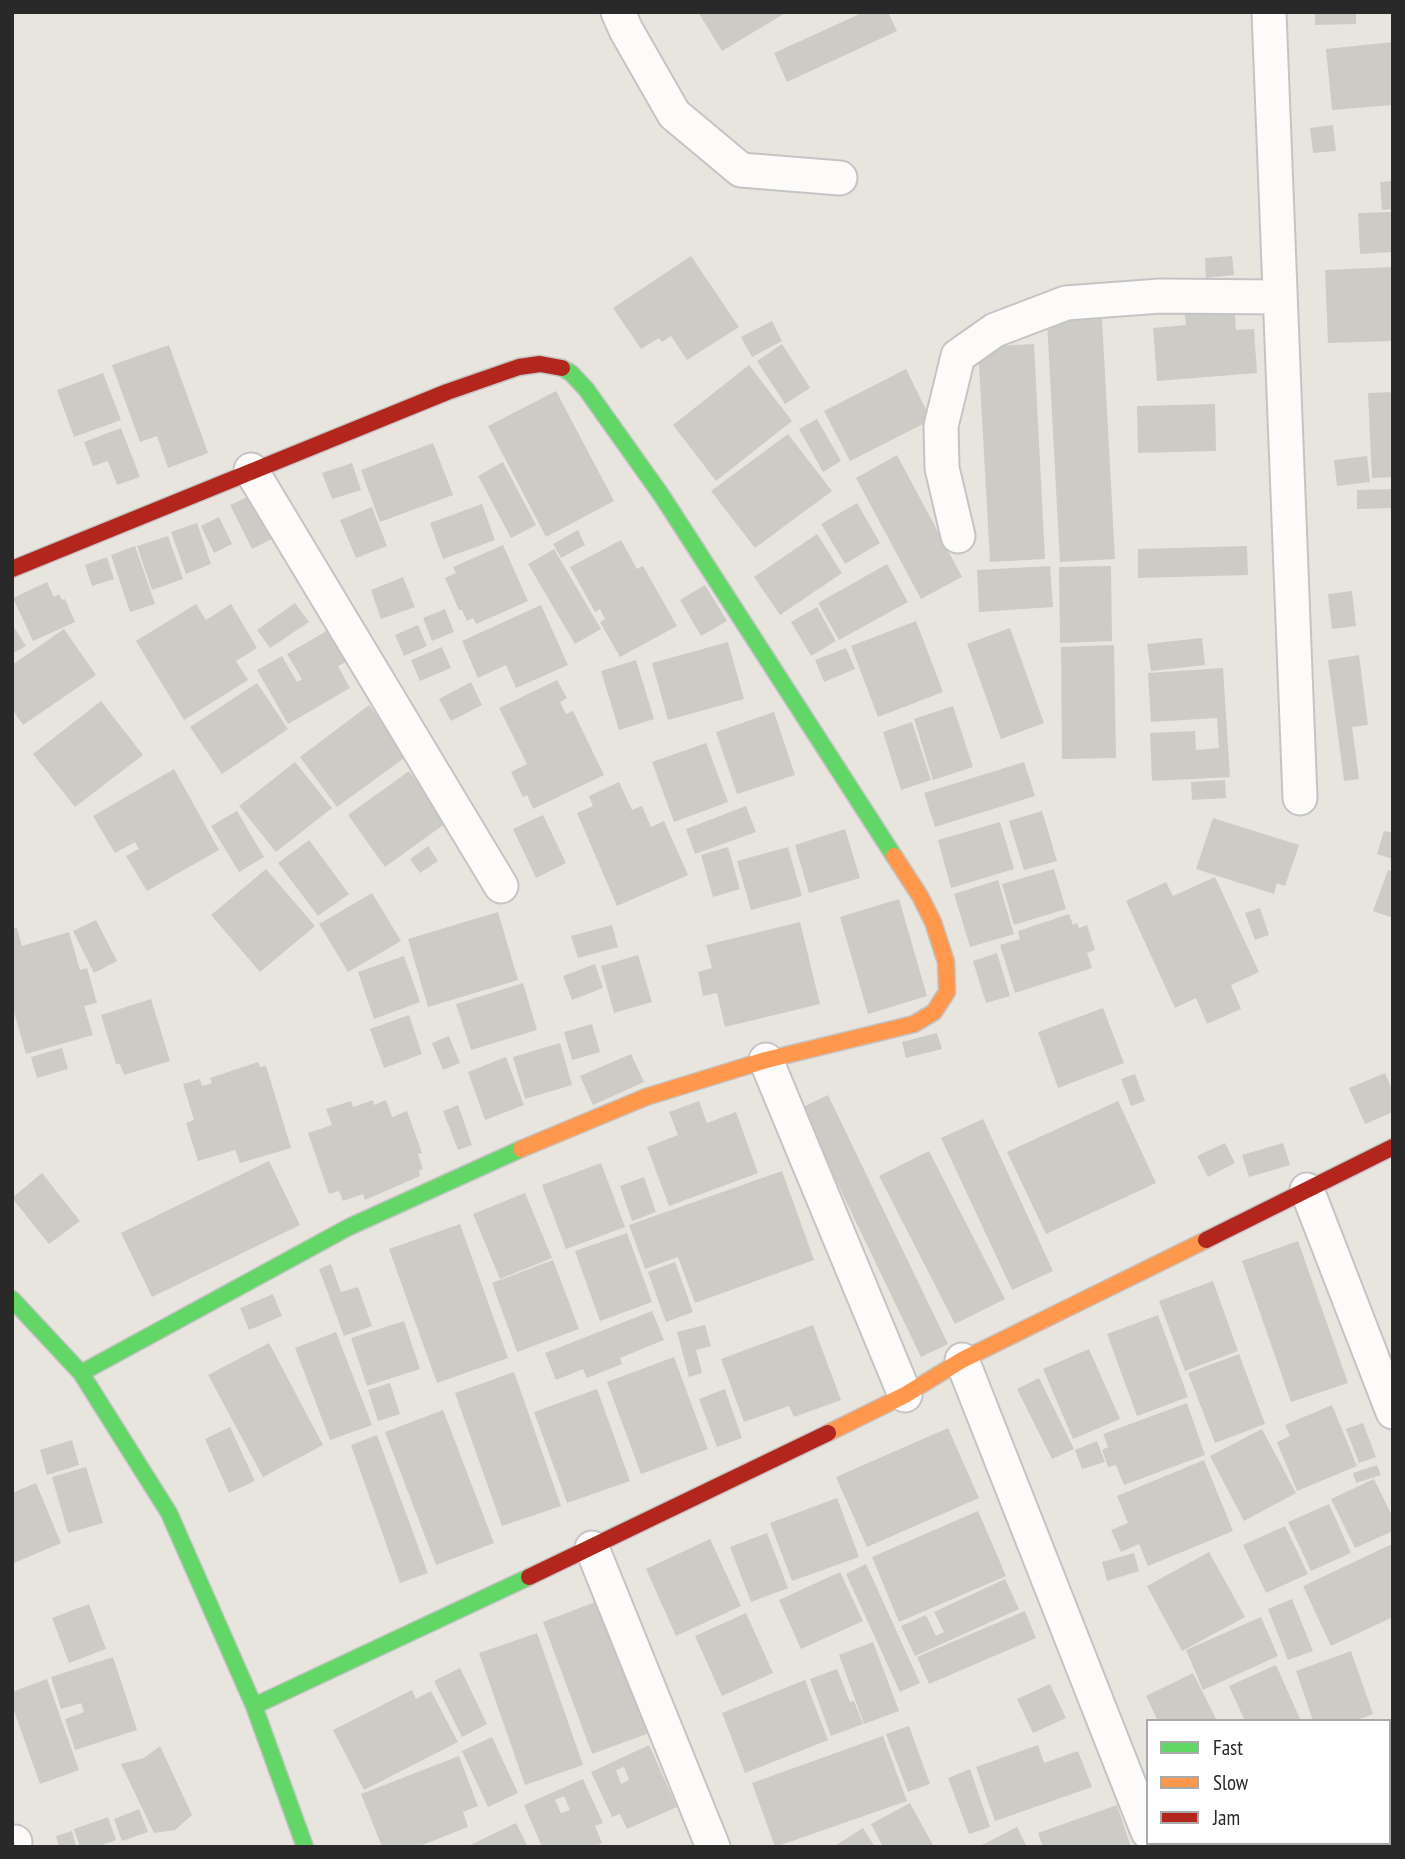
<!DOCTYPE html>
<style>
body{margin:0}
#map{position:relative;width:1405px;height:1859px;overflow:hidden;background:#e8e5de;font-family:"PT Sans Narrow",sans-serif}
canvas{display:block}
.frame{position:absolute;inset:0;border:14px solid #292929;pointer-events:none}
.legend{position:absolute;left:1146px;top:1719px;width:245px;height:126px;box-sizing:border-box;background:#fff;border:2px solid #a9a9a9;margin:0;padding:9px 12px;list-style:none;font-size:21px;color:#292929}
.legend li{display:flex;align-items:center;gap:14px;height:35px}
.legend b{width:35px;border:2px solid #a9a9a9}
</style>
<div id="map">
<canvas width="1405" height="1859"></canvas>
<div class="frame"></div>
<ul class="legend">
<li><b style="height:9px;background:#63d668"></b>Fast</li>
<li><b style="height:9px;background:#ff974d"></b>Slow</li>
<li><b style="height:9px;background:#b3261e"></b>Jam</li>
</ul>
</div>
<script>
const ctx = document.querySelector('canvas').getContext('2d');
ctx.lineJoin = 'round';
function paint(path, color) { ctx.fillStyle = color; ctx.fill(path, 'evenodd'); }
const shape = rows => new Path2D(rows.map(r => 'M' + r).join(''));
function strokePath(path, color, width, dash) { ctx.strokeStyle = color; ctx.lineWidth = width; ctx.lineCap = dash ? 'butt' : 'round'; ctx.setLineDash(dash || []); ctx.stroke(path); }
const building = shape([
 [698,12,787,12,722,51],
 [864,12,888,12,897,31,787,82,774,53],
 [1315,12,1356,12,1356,24,1315,25],
 [1393,42,1393,105,1332,110,1326,49],
 [1333,125,1336,151,1313,153,1310,128],
 [1393,181,1393,209,1382,210,1380,182],
 [1393,212,1393,252,1360,254,1358,213],
 [691,256,739,327,687,360,671,336,662,342,659,338,641,349,613,308],
 [1232,256,1234,275,1206,278,1205,258],
 [1393,267,1393,341,1328,343,1325,270],
 [1234,302,1236,330,1254,329,1257,373,1157,381,1153,328,1186,325,1184,305],
 [1102,319,1115,559,1060,562,1047,322],
 [772,321,782,341,752,357,741,337],
 [782,344,810,388,785,404,757,361],
 [1034,344,1045,559,990,562,978,347],
 [169,345,208,453,168,468,157,436,140,442,112,365],
 [749,365,792,421,716,481,673,425],
 [906,369,931,420,850,461,824,411],
 [103,373,121,420,74,437,57,390],
 [556,391,614,501,546,537,488,426],
 [1393,392,1393,477,1372,478,1368,393],
 [1215,404,1216,451,1138,453,1137,406],
 [817,419,841,461,823,472,799,429],
 [121,428,140,477,117,485,108,461,93,466,84,442],
 [788,434,832,491,755,548,711,491],
 [433,443,453,495,380,522,361,470],
 [897,455,962,577,921,599,856,478],
 [1367,456,1370,482,1337,486,1334,460],
 [503,462,536,525,511,538,478,476],
 [352,463,361,490,332,499,322,473],
 [1393,489,1393,508,1357,509,1357,490],
 [256,493,278,536,252,549,230,505],
 [857,503,880,543,845,564,821,524],
 [482,504,495,540,443,559,430,523],
 [372,507,387,546,356,558,340,520],
 [219,517,232,544,214,553,201,526],
 [197,523,211,564,186,574,171,532],
 [578,530,585,545,561,558,553,544],
 [817,534,842,573,780,615,754,577],
 [168,536,183,579,152,590,137,546],
 [621,540,637,569,643,566,677,626,620,657,600,622,605,619,600,609,595,612,570,567],
 [503,545,528,601,476,624,473,618,467,621,462,610,459,610,445,578,456,573,453,567],
 [135,546,155,604,130,612,111,555],
 [1247,546,1248,575,1138,578,1138,549],
 [554,549,601,629,575,644,528,564],
 [107,557,114,579,92,586,85,565],
 [887,564,908,602,839,640,818,603],
 [1050,566,1053,607,979,612,977,570],
 [1111,566,1112,641,1060,643,1059,567],
 [403,577,415,607,381,619,371,590],
 [47,582,54,597,59,594,62,600,65,599,75,622,33,641,13,598],
 [705,585,727,621,701,636,680,600],
 [1352,591,1356,626,1332,629,1328,594],
 [295,603,309,622,270,648,257,630],
 [196,604,206,620,231,604,257,648,236,661,248,680,184,720,136,641],
 [541,605,568,665,516,688,506,665,478,678,462,641],
 [817,607,836,641,811,656,791,622],
 [445,609,454,632,432,641,423,618],
 [916,621,943,692,878,717,851,646],
 [12,624,26,646,12,654],
 [418,625,427,646,404,656,395,635],
 [335,626,353,658,338,666,350,688,288,724,257,670,282,656,297,682,302,679,287,654],
 [1010,628,1044,723,1001,739,967,644],
 [64,629,96,675,23,725,12,709,12,665],
 [1202,638,1205,665,1151,671,1147,644],
 [728,642,744,699,668,720,652,663],
 [1114,645,1116,758,1062,759,1061,647],
 [442,647,451,668,420,681,411,660],
 [846,648,855,669,824,682,815,660],
 [1359,655,1368,725,1352,727,1359,779,1344,781,1328,660],
 [636,660,654,719,619,730,601,671],
 [1223,668,1230,777,1152,781,1150,733,1195,731,1196,750,1219,748,1217,718,1151,722,1148,673],
 [557,680,567,698,560,702,566,714,573,711,604,775,533,809,527,795,523,797,511,772,527,764,499,708],
 [471,682,482,705,451,721,439,699],
 [257,683,288,729,222,774,190,727],
 [101,701,143,755,75,807,33,754],
 [369,705,407,756,337,807,300,757],
 [953,706,973,767,933,780,914,719],
 [774,712,795,775,737,794,716,732],
 [912,722,931,780,901,790,883,732],
 [706,743,728,802,674,822,652,762],
 [295,762,332,808,276,852,239,806],
 [1024,762,1035,796,935,827,924,793],
 [174,769,219,850,147,891,126,856,139,849,135,842,115,853,93,816],
 [409,771,446,823,385,867,348,815],
 [1225,780,1226,798,1192,800,1191,782],
 [619,782,632,810,642,806,651,827,664,821,688,875,617,906,577,813,593,806,589,796],
 [746,806,756,832,695,854,686,829],
 [237,811,264,857,239,872,211,826],
 [1042,811,1057,861,1024,870,1009,821],
 [543,815,566,863,536,878,513,829],
 [1213,818,1299,845,1285,886,1277,883,1274,894,1196,869],
 [1000,822,1014,869,951,888,938,840],
 [845,829,860,878,809,893,795,845],
 [1384,831,1393,833,1393,859,1377,854],
 [309,840,349,894,318,916,278,863],
 [428,846,438,861,420,873,410,859],
 [728,847,740,889,713,897,701,855],
 [788,847,802,896,751,910,737,861],
 [266,869,315,926,260,972,211,915],
 [1054,869,1066,909,1014,925,1002,884],
 [1388,870,1393,872,1393,918,1373,911],
 [1215,877,1259,972,1231,985,1241,1009,1207,1024,1196,998,1175,1008,1126,901,1166,882,1173,896],
 [998,880,1014,934,970,947,954,894],
 [372,893,401,941,348,972,319,924],
 [899,899,927,996,868,1014,840,917],
 [1260,908,1269,935,1255,940,1245,913],
 [498,912,518,980,428,1007,408,939],
 [1069,914,1073,925,1077,923,1079,928,1087,925,1095,950,1087,953,1092,968,1015,993,1000,945,1020,939,1018,931],
 [96,920,117,961,94,973,73,931],
 [800,922,820,1004,725,1027,717,993,703,996,698,972,712,968,706,945],
 [612,925,618,947,578,958,571,936],
 [17,928,22,946,69,932,80,970,87,968,97,1003,84,1006,93,1035,26,1054,12,1005,12,929],
 [997,953,1010,996,986,1003,973,961],
 [638,955,652,1002,614,1013,601,966],
 [404,956,420,1002,374,1019,358,972],
 [595,964,603,988,572,1000,563,976],
 [523,983,537,1030,471,1050,456,1004],
 [151,999,170,1061,124,1075,120,1064,116,1064,101,1015],
 [1103,1008,1124,1063,1058,1088,1038,1032],
 [409,1015,422,1054,384,1068,370,1029],
 [592,1024,600,1052,572,1060,564,1032],
 [937,1033,942,1049,906,1058,902,1042],
 [449,1036,460,1063,443,1070,432,1043],
 [560,1043,572,1085,525,1099,513,1057],
 [62,1048,68,1069,37,1078,31,1057],
 [631,1054,644,1082,593,1105,580,1076],
 [506,1057,524,1105,485,1120,468,1072],
 [258,1062,260,1067,266,1066,291,1148,240,1163,235,1150,198,1161,186,1123,194,1120,183,1084,200,1079,202,1086,212,1083,210,1078],
 [1385,1073,1393,1092,1393,1112,1365,1124,1349,1088],
 [1135,1074,1145,1101,1131,1106,1121,1079],
 [828,1095,948,1344,921,1357,801,1108],
 [373,1100,374,1105,386,1100,392,1117,407,1111,422,1153,418,1154,423,1169,419,1171,420,1176,365,1200,363,1194,343,1201,339,1191,329,1194,308,1133,332,1125,326,1109,351,1101,353,1107],
 [699,1101,707,1123,736,1112,758,1173,669,1206,647,1147,678,1135,669,1112],
 [1118,1101,1156,1183,1046,1234,1007,1152],
 [458,1105,472,1145,458,1150,443,1111],
 [983,1119,1053,1271,1012,1290,941,1138],
 [1225,1143,1235,1163,1208,1177,1197,1156],
 [1283,1143,1290,1165,1249,1177,1242,1155],
 [929,1151,1005,1299,955,1324,879,1176],
 [269,1161,300,1225,152,1297,121,1233],
 [601,1163,625,1227,566,1249,542,1185],
 [782,1171,814,1260,695,1303,678,1257,645,1269,629,1225],
 [42,1173,80,1221,49,1244,12,1198],
 [644,1177,656,1212,632,1221,620,1186],
 [525,1193,552,1258,500,1279,473,1214],
 [460,1224,508,1358,437,1383,389,1249],
 [627,1233,652,1302,600,1321,575,1251],
 [1298,1241,1348,1383,1291,1402,1242,1261],
 [553,1260,579,1329,517,1352,492,1283],
 [675,1262,693,1312,666,1322,648,1272],
 [331,1264,341,1292,358,1287,372,1326,344,1336,319,1269],
 [1213,1281,1238,1351,1185,1371,1159,1301],
 [273,1294,282,1316,249,1330,240,1308],
 [652,1311,664,1340,620,1358,622,1364,587,1378,583,1369,556,1380,545,1353],
 [1158,1315,1188,1397,1137,1416,1107,1334],
 [404,1321,420,1369,367,1386,351,1338],
 [705,1325,711,1346,696,1350,702,1373,689,1377,677,1332],
 [813,1325,841,1400,794,1417,789,1406,744,1422,721,1359],
 [336,1332,372,1425,330,1440,295,1348],
 [269,1343,323,1445,263,1477,208,1375],
 [1089,1349,1120,1419,1073,1439,1043,1369],
 [1239,1354,1265,1424,1215,1443,1188,1373],
 [674,1357,708,1449,641,1474,607,1382],
 [514,1372,561,1506,502,1526,455,1393],
 [1039,1378,1074,1449,1052,1459,1017,1389],
 [390,1383,400,1414,378,1421,368,1390],
 [597,1389,630,1481,567,1503,534,1412],
 [725,1389,742,1438,717,1447,699,1399],
 [1187,1403,1205,1455,1124,1485,1116,1465,1108,1467,1102,1450,1108,1447,1103,1434],
 [1332,1405,1357,1466,1297,1491,1277,1442,1290,1436,1285,1425],
 [443,1410,494,1543,436,1565,385,1432],
 [1363,1423,1376,1457,1359,1463,1346,1429],
 [230,1427,255,1481,229,1493,205,1439],
 [948,1428,979,1498,867,1547,836,1477],
 [1262,1429,1296,1493,1244,1521,1210,1456],
 [377,1435,428,1573,400,1583,351,1445],
 [72,1440,79,1465,47,1475,40,1450],
 [1097,1441,1105,1462,1082,1469,1075,1450],
 [1204,1460,1233,1531,1148,1566,1139,1544,1121,1552,1111,1530,1128,1523,1117,1496],
 [1377,1465,1381,1475,1356,1483,1353,1473],
 [86,1467,103,1523,68,1533,52,1477],
 [1374,1479,1393,1518,1393,1531,1355,1548,1331,1499],
 [36,1483,61,1543,12,1564,12,1493],
 [837,1498,859,1557,792,1581,770,1523],
 [1329,1504,1351,1553,1311,1571,1288,1522],
 [978,1511,1006,1576,899,1622,872,1557],
 [1285,1526,1308,1574,1266,1593,1243,1545],
 [767,1533,788,1588,751,1602,730,1547],
 [710,1539,741,1606,676,1636,646,1569],
 [1392,1544,1393,1617,1331,1646,1303,1586],
 [1209,1552,1245,1617,1182,1651,1147,1586],
 [1134,1553,1139,1571,1107,1581,1102,1562],
 [866,1564,920,1683,900,1692,846,1574],
 [840,1572,863,1621,801,1649,779,1600],
 [1005,1579,1019,1609,915,1656,901,1626,926,1615,936,1636,944,1632,934,1612],
 [603,1599,652,1732,592,1754,543,1622],
 [1292,1599,1313,1651,1288,1660,1268,1609],
 [89,1604,106,1649,69,1663,52,1618],
 [1025,1611,1036,1638,929,1684,917,1657],
 [746,1613,773,1673,722,1696,695,1636],
 [1261,1617,1278,1656,1203,1690,1186,1650],
 [537,1633,583,1765,525,1785,479,1653],
 [873,1642,899,1711,864,1724,839,1655],
 [1351,1651,1373,1714,1354,1721,1313,1721,1296,1671],
 [113,1657,137,1730,75,1750,65,1719,84,1712,81,1703,61,1709,51,1677],
 [1276,1665,1301,1721,1245,1721,1229,1686],
 [460,1668,487,1724,462,1737,434,1681],
 [837,1669,850,1702,854,1701,863,1724,831,1736,810,1679],
 [1193,1673,1217,1721,1158,1721,1146,1696],
 [47,1679,79,1770,40,1784,12,1705,12,1692],
 [805,1680,828,1740,745,1773,722,1713],
 [1050,1684,1066,1718,1033,1733,1017,1699],
 [412,1690,416,1699,431,1691,458,1742,364,1790,333,1730],
 [1389,1725,1393,1734,1393,1785,1389,1786],
 [909,1726,930,1784,908,1792,886,1734],
 [883,1736,907,1801,775,1847,752,1783],
 [492,1737,518,1793,488,1807,462,1751],
 [649,1745,677,1807,627,1829,620,1814,612,1817,591,1772],
 [624,1767,629,1780,621,1784,616,1770],
 [1038,1745,1044,1763,1078,1751,1092,1787,995,1821,976,1767],
 [160,1746,192,1815,175,1830,154,1833,121,1764,144,1758],
 [459,1756,478,1806,463,1812,468,1827,417,1847,382,1847,361,1794],
 [970,1769,990,1827,969,1834,948,1778],
 [583,1779,603,1823,595,1826,602,1843,594,1847,542,1847,524,1805],
 [564,1796,570,1810,561,1813,555,1800],
 [910,1803,934,1847,883,1847,871,1824],
 [1117,1805,1131,1847,1043,1847,1038,1833],
 [1393,1806,1393,1847,1353,1847,1351,1843,1389,1843,1389,1808],
 [139,1809,148,1832,122,1841,114,1819],
 [108,1817,116,1840,97,1847,80,1847,74,1829],
 [516,1823,528,1847,466,1847],
 [1017,1827,1027,1847,978,1847],
 [863,1828,875,1847,833,1847],
 [72,1831,76,1847,59,1847,56,1836],
 [1206,1843,1260,1843,1261,1847,1207,1847],
 [1286,1843,1343,1843,1345,1847,1288,1847]
]);
const street = shape([
 [618,12,626,30,674,114,741,170,840,178],
 [1269,12,1300,798],
 [251,470,501,886],
 [958,536,942,468,941,426,958,356,995,330,1066,303,1160,296,1280,297],
 [766,1060,905,1395],
 [1307,1190,1393,1412],
 [962,1360,1148,1832],
 [592,1548,713,1847],
 [12,1842,15,1842]
]);
const fast = shape([
 [562,368,571,373,586,389,662,496,894,856],
 [12,1299,81,1373,169,1513,254,1706,305,1847],
 [81,1373,349,1227,521,1149],
 [254,1706,529,1577]
]);
const slow = shape([
 [521,1149,646,1097,766,1060,914,1024,934,1012,947,992,946,962,933,922,920,896,894,856],
 [828,1433,905,1395,962,1360,1206,1240]
]);
const jam = shape([
 [12,569,447,392,519,367,540,364,562,368],
 [1206,1240,1393,1147],
 [529,1577,828,1433]
]);
paint(building, '#cdcbc5');
strokePath(street, '#c5c4c4', 37);
strokePath(fast, '#c5c4c4', 19);
strokePath(slow, '#c5c4c4', 19);
strokePath(jam, '#c5c4c4', 19);
strokePath(street, '#fcfbfa', 33);
strokePath(fast, '#63d668', 16);
strokePath(slow, '#ff974d', 16);
strokePath(jam, '#b3261e', 16);
</script>
